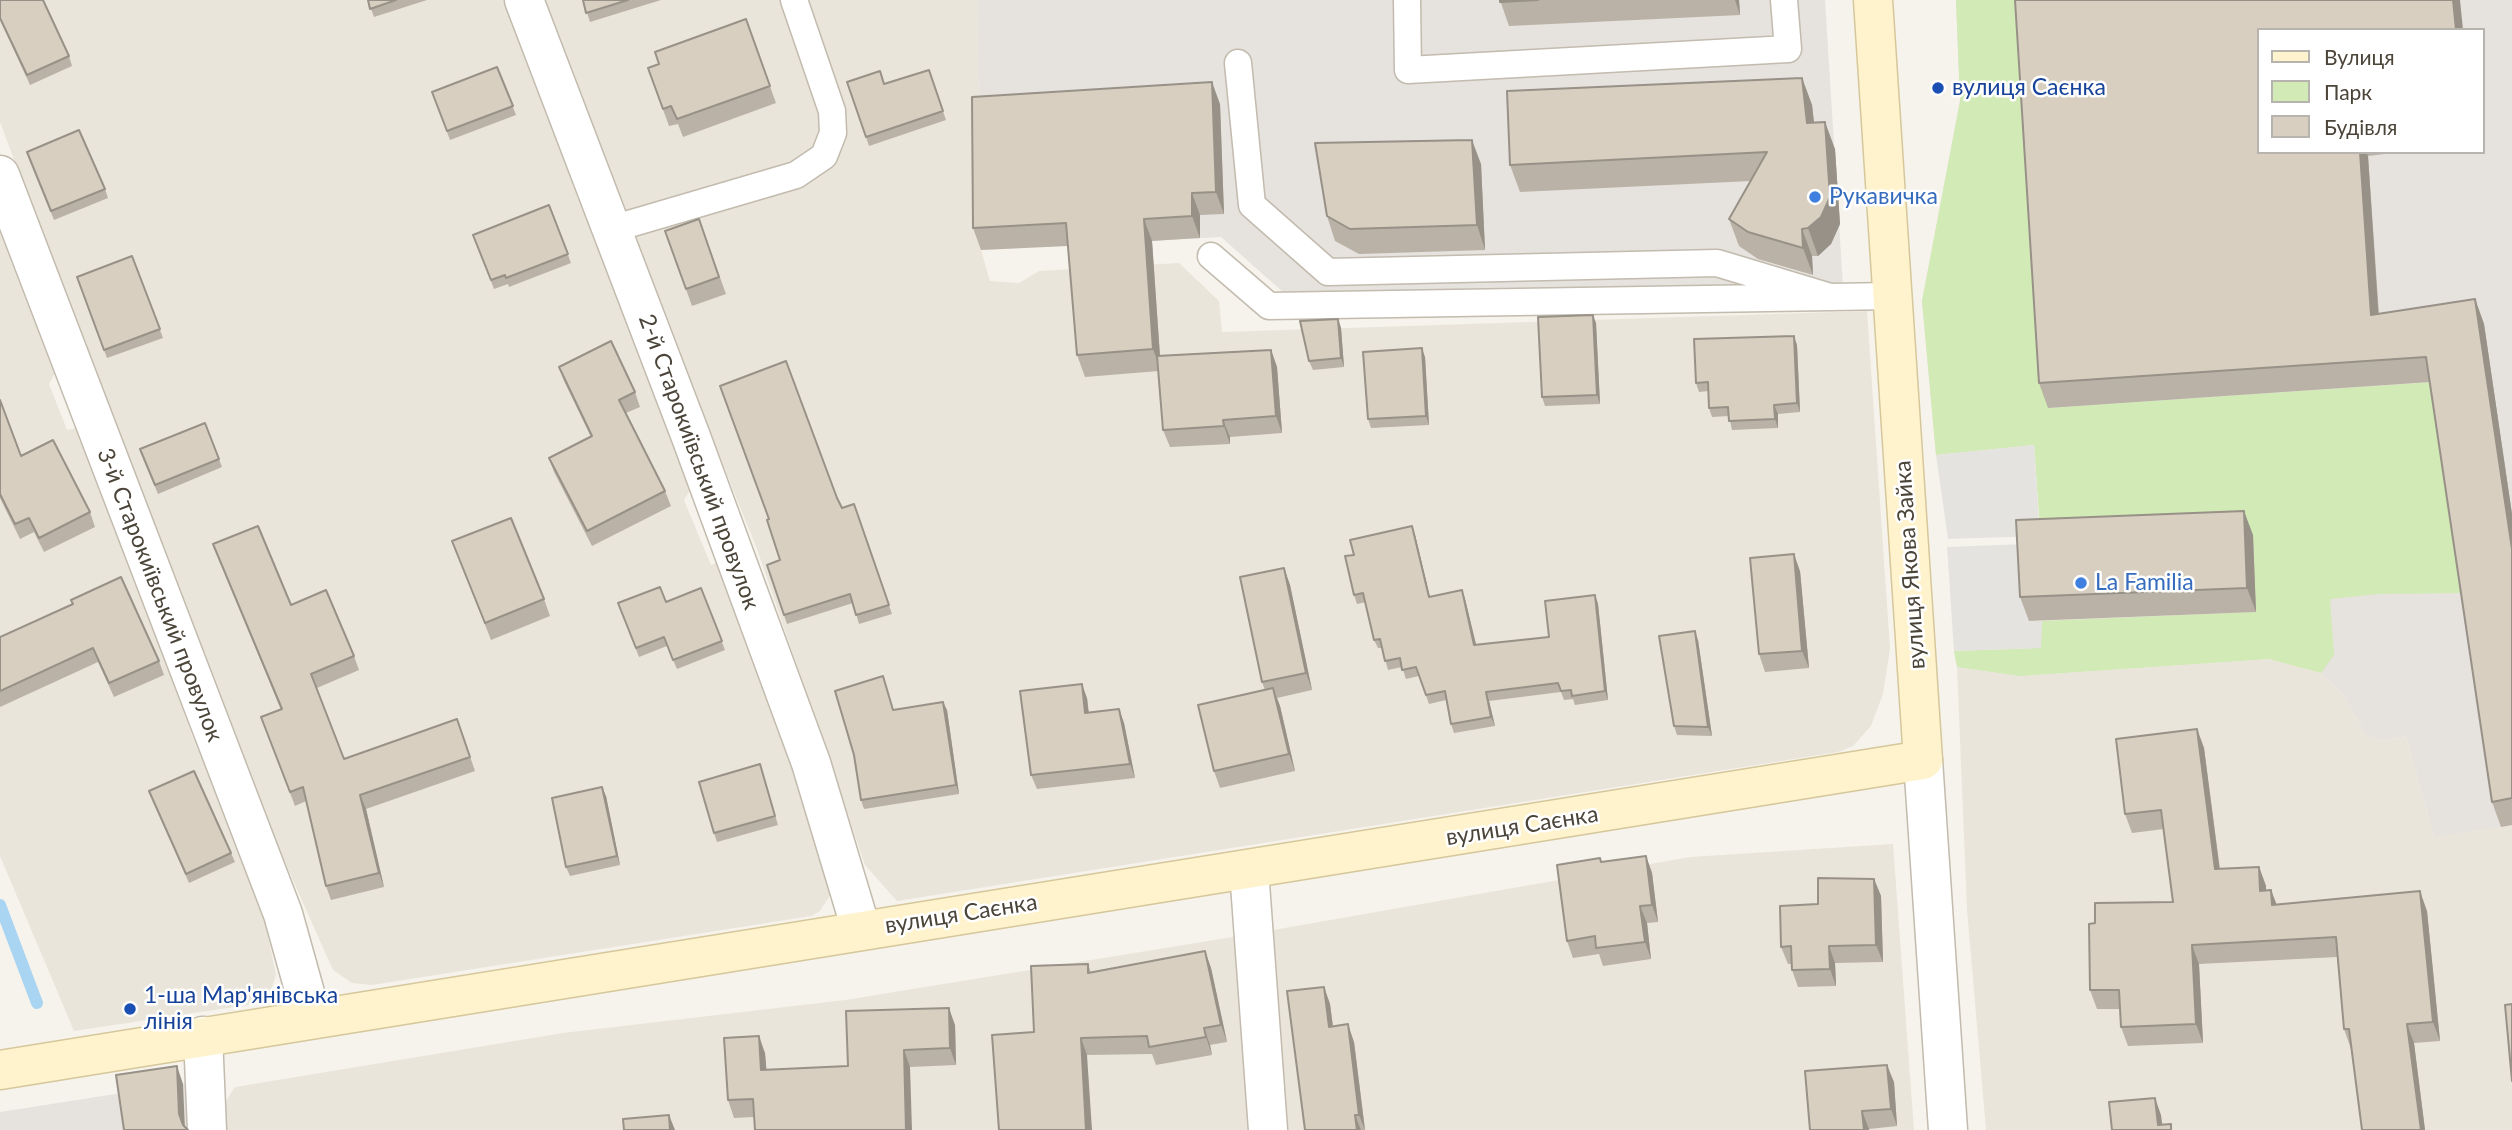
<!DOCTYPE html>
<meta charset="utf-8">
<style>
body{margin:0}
#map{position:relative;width:2512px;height:1130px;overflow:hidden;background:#f6f3ec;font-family:Lato,sans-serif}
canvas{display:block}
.legend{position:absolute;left:2257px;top:28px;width:228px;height:126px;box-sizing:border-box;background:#fff;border:2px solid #b7b4b0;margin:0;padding:9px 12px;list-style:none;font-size:21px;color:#4b4439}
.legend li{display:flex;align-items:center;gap:14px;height:35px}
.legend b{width:35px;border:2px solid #b7b4b0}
</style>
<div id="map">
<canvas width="2512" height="1130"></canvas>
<ul class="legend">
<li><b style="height:9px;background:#fff3cd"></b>Вулиця</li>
<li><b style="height:19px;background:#d2eab5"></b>Парк</li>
<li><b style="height:19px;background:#d8cfc1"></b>Будівля</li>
</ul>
</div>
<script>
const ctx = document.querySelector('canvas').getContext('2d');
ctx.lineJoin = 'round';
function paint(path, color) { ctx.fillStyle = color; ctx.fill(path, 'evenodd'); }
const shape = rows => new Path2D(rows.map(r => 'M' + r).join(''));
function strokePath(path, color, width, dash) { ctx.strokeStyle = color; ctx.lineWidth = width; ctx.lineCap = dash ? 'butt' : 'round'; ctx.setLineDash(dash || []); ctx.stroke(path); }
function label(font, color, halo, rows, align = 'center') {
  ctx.font = font + ' Lato,sans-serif'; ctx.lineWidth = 5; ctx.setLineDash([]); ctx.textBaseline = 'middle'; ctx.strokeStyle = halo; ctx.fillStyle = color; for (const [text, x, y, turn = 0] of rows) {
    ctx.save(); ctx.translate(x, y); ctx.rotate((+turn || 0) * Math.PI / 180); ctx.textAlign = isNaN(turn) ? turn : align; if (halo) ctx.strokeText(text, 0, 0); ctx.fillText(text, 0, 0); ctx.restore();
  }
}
const residential = shape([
 [0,0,509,0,694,484,684,500,711,565,723,560,765,679,831,894,820,911,811,916,372,985,352,983,333,970,229,737,0,122],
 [544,0,977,0,981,250,990,281,1019,283,1039,271,1179,263,1219,301,1222,332,1867,311,1890,649,1883,694,1871,726,1853,746,1838,752,897,901,865,865,757,549,634,245],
 [0,216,24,275,55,373,49,384,67,430,81,427,192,735,259,891,276,975,271,990,254,1004,74,1031,0,856],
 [2269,659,2321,673,2344,696,2366,736,2383,740,2406,736,2434,837,2512,824,2512,1130,1986,1130,1967,910,1957,667,2020,676],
 [1893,844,1914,1130,218,1130,217,1115,235,1087,563,1033,845,1000,1239,936,1690,857]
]);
const industrial = shape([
 [977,0,1825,0,1843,287,1284,293,1221,237,981,250],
 [1956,0,2512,0,2512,825,2434,837,2406,736,2383,740,2366,736,2344,696,2321,673,2269,659,2020,676,1957,667,1954,651,2040,648,2042,621,2256,612,2253,535,2034,445,1936,455,1922,301,1960,101],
 [2258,30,2482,30,2482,152,2258,152],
 [186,1083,194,1130,0,1130,0,1112]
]);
const green = shape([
 [1956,0,2022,0,2048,408,2435,382,2466,593,2378,594,2330,599,2334,655,2321,673,2269,659,2020,676,1957,667,1954,651,2040,648,2042,621,2256,612,2253,535,2041,544,2034,445,1936,455,1922,301,1960,101]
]);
const parking = shape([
 [2034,445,2040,536,1948,539,1936,455],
 [2025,544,2029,621,2042,621,2041,648,1954,651,1947,547]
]);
const stream = shape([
 [0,905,37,1003]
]);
const lane = shape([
 [1407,0,1408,70,1788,49,1784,0],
 [1238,63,1252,205,1328,272,1717,263,1830,297],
 [612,229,796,175,824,156,833,133,832,111,794,0],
 [1211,256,1269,306,1892,296]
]);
const street = shape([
 [524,0,691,437,811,763,861,929],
 [0,175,283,914,312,1018],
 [1923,760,1948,1130],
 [1249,870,1268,1130],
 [203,1036,207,1130]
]);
const secondary = shape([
 [0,1070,1923,760,1873,0]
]);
const wall = shape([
 [0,0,69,56,72,66,30,85,0,20],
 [368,0,427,0,374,17],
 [583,0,661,0,590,22],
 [1500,0,1739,0,1740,15,1509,26],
 [746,19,776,103,683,137,678,124,669,126,648,68,659,64],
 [497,67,516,115,450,140,432,92],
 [929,70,946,120,869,146,847,82,885,84],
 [1802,78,1812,105,1814,123,1835,149,1840,224,1831,244,1818,256,1812,256,1813,275,1758,259,1739,246,1729,219,1751,181,1520,192,1510,165],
 [1220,104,1224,214,1200,215,1200,238,1152,241,1160,356,1271,350,1277,367,1282,433,1230,437,1230,444,1170,447,1163,430,1159,371,1085,377,1077,355,1068,246,981,250,973,228],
 [2258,152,2401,152,2368,156,2379,314,2475,299,2484,324,2512,514,2512,825,2501,827,2492,802,2430,382,2048,408,2039,383],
 [30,161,105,189,108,198,54,220],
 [1481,164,1485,250,1359,254,1335,241,1327,216],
 [549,205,571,263,509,287,508,284,494,289,473,235],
 [699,219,726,294,692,306,665,231],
 [132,256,163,338,107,358,77,277],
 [1338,319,1341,328,1344,367,1313,370,1309,361],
 [1596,323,1600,404,1545,406,1542,397],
 [1797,345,1800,412,1778,414,1778,428,1732,430,1729,416,1712,417,1709,408,1709,391,1699,392,1696,383],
 [1425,357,1429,425,1371,428,1368,419],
 [559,367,635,392,640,407,626,413,665,491,671,506,592,546,554,472,549,458,591,437,564,381],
 [0,400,21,456,90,512,95,527,44,552,34,532,20,539,0,498],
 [205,423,222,467,158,494,143,458],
 [837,498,842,508,854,504,892,614,859,624,853,603,787,624,767,565,780,560],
 [1412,526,1415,535,1430,597,1462,590,1465,599,1476,644,1549,637,1595,595,1598,604,1608,700,1575,705,1573,699,1564,700,1561,692,1489,701,1495,726,1454,733,1451,724,1446,700,1429,704,1419,676,1406,679,1402,667,1388,670,1382,648,1378,648,1374,640,1366,602,1357,604,1354,595,1354,555],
 [2253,535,2256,612,2029,621,2020,597],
 [452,541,544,599,550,616,491,640],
 [213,544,291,605,354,656,359,670,317,688,344,759,457,719,475,771,366,809,384,887,331,900,326,886,306,801,295,806,261,717,281,710],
 [1284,568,1290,585,1312,690,1277,698,1280,706,1295,771,1220,788,1214,771,1265,690,1262,682],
 [1800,571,1809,668,1765,672,1759,654],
 [701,588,725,650,677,669,667,646,639,657,618,603,666,602],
 [73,604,159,661,164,675,114,697,98,662,0,707,0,637],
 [1698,640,1712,736,1677,735,1674,726],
 [1087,698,1089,713,1119,709,1124,723,1135,778,1037,789,1031,775],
 [893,710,947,710,959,794,864,809,861,800],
 [2197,729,2204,748,2220,869,2259,867,2266,886,2266,890,2271,890,2277,905,2427,911,2440,1041,2414,1043,2425,1130,2362,1130,2351,1049,2344,1029,2337,957,2199,964,2203,1043,2128,1046,2121,1027,2120,1009,2097,1009,2090,990,2095,923,2173,902,2164,829,2132,833,2125,814],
 [760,764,778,825,717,842,714,833],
 [149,791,231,853,235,862,189,883],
 [606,796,620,865,570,876,566,867],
 [1646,856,1652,873,1658,922,1647,923,1651,959,1603,966,1599,954,1573,958,1567,941,1600,858,1602,862],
 [1874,879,1881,896,1883,962,1835,963,1836,986,1798,987,1792,970,1792,964,1788,964,1781,947,1818,904],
 [1205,951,1211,968,1227,1042,1210,1045,1212,1055,1156,1065,1152,1054,1087,1055,1034,1032,1088,964,1091,973],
 [1324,987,1330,1004,1333,1026,1354,1042,1365,1130,1305,1130],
 [955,1025,956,1065,910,1067,754,1117,734,1118,728,1100,765,1053,766,1070,848,1066],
 [1894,1082,1897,1126,1869,1129,1810,1130]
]);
const shadedWall = shape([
 [1735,0,1739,0,1740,15],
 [2453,0,2460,0,2463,30,2456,30],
 [1802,78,1812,105,1817,150,1807,123],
 [1212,82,1220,104,1224,214,1216,192],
 [1825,122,1835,149,1840,224,1831,244,1818,256,1808,228],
 [1472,140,1481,164,1485,250,1477,225],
 [2360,152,2366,152,2368,156,2380,339,2371,315],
 [1192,193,1200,215,1200,238,1192,216],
 [1144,219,1152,241,1161,371,1153,349],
 [1802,229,1812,256,1813,275,1803,248],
 [2475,299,2484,324,2512,514,2512,549],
 [1593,315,1596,323,1600,404,1597,395],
 [1338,319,1341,328,1344,367,1341,358],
 [1794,336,1797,345,1800,412,1797,403],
 [1422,348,1425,357,1429,425,1426,416],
 [1271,350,1277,367,1282,433,1276,416],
 [1774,405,1778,414,1778,428,1775,419],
 [1223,420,1230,437,1230,444,1224,426],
 [2244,511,2253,535,2256,612,2247,588],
 [1412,526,1415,535,1432,606,1429,597],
 [1794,554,1800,571,1809,668,1802,651],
 [1284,568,1290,585,1312,690,1306,673],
 [1462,590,1465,599,1478,653,1474,645],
 [1595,595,1598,604,1608,700,1605,691],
 [1695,631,1698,640,1712,736,1708,727],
 [1082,684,1087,698,1090,727,1085,713],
 [1273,688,1280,706,1295,771,1289,754],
 [1486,692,1489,701,1495,726,1491,717],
 [943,702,947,710,959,794,956,785],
 [1119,709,1124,723,1135,778,1130,764],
 [2197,729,2204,748,2222,888,2215,869],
 [602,787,606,796,620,865,617,856],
 [360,795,366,809,384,887,379,873],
 [1646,856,1652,873,1658,922,1652,905],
 [2259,867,2266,886,2267,910,2260,891],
 [1874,879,1881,896,1883,962,1876,945],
 [2271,890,2278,909,2272,905],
 [2420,891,2427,911,2440,1041,2433,1022],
 [1640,906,1647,923,1651,959,1645,942],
 [2192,945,2199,964,2203,1043,2196,1024],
 [1829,946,1835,963,1836,986,1830,969],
 [1205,951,1211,968,1227,1042,1221,1025],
 [1324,987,1330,1004,1335,1044,1329,1027],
 [949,1008,955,1025,956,1065,950,1048],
 [1348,1024,1354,1042,1365,1130,1359,1115],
 [2407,1024,2414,1043,2425,1130,2421,1130],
 [1204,1028,1210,1045,1212,1055,1206,1037],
 [759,1036,765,1053,768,1087,761,1070],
 [1081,1038,1087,1055,1092,1130,1086,1130],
 [904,1050,910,1067,912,1130,906,1130],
 [1887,1065,1894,1082,1897,1126,1891,1109],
 [177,1066,183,1084,185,1130,179,1114],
 [2155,1098,2161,1115,2163,1130,2158,1125],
 [1862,1111,1869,1129,1869,1130,1864,1130],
 [669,1115,675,1130,670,1130],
 [1355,1115,1361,1130,1357,1130]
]);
const building = shape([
 [0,0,43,0,69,56,27,75,0,18,0,0],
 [368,0,396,0,370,9,368,0],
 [583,0,628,0,586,13,583,0],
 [1500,0,1538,0,1500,2,1500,0],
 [2015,0,2453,0,2456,30,2258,30,2258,152,2360,152,2371,315,2475,299,2512,549,2512,798,2492,802,2426,357,2039,383,2015,0],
 [746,19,770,86,677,119,671,106,663,109,648,68,659,64,655,52,746,19],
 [497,67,513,106,447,131,432,92,497,67],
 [929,70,943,111,866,137,847,82,880,71,884,84,929,70],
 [1802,78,1807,123,1825,122,1830,197,1821,217,1808,228,1802,229,1803,248,1748,232,1729,219,1767,152,1510,165,1507,91,1802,78],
 [1212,82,1216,192,1192,193,1192,216,1144,219,1153,349,1077,355,1066,223,973,228,972,97,1212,82],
 [79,130,105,189,51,211,27,152,79,130],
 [1472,140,1477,225,1350,229,1327,216,1315,143,1472,140],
 [549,205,568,254,506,278,505,275,491,280,473,235,549,205],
 [699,219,719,277,686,289,665,231,699,219],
 [132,256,160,329,104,350,77,277,132,256],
 [1593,315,1597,395,1542,397,1538,317,1593,315],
 [1338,319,1341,358,1309,361,1300,321,1338,319],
 [1794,336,1797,403,1774,405,1775,419,1729,421,1728,407,1709,408,1708,382,1696,383,1694,339,1794,336],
 [611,341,635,392,619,400,665,491,587,531,549,458,592,436,559,367,611,341],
 [1422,348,1426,416,1368,419,1363,352,1422,348],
 [1271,350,1276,416,1223,420,1224,426,1163,430,1157,356,1271,350],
 [786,361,837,498,842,508,854,504,889,605,856,615,850,594,784,615,767,565,780,560,767,520,769,519,720,386,786,361],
 [0,400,21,456,53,440,90,512,39,538,29,518,15,524,0,494,0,400],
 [205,423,219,459,155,485,140,449,205,423],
 [2244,511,2247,588,2020,597,2016,520,2244,511],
 [511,518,544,599,485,623,452,541,511,518],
 [258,526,291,605,326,590,354,656,311,674,344,759,457,719,470,757,360,795,379,873,326,886,303,787,290,792,261,717,282,709,213,544,258,526],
 [1412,526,1429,597,1462,590,1474,645,1549,637,1545,601,1595,595,1605,691,1572,696,1571,690,1561,691,1558,683,1486,692,1491,717,1451,724,1445,691,1426,695,1416,667,1402,670,1400,658,1385,661,1380,639,1374,640,1363,593,1354,595,1345,556,1354,555,1350,540,1412,526],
 [1794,554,1802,651,1759,654,1750,558,1794,554],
 [1284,568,1306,673,1262,682,1240,577,1284,568],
 [121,577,159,661,109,683,93,648,0,691,0,637,73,604,71,600,121,577],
 [660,587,666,602,701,588,722,641,673,660,664,637,636,648,618,603,660,587],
 [1695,631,1708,727,1674,726,1659,636,1695,631],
 [883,676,893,710,943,702,956,785,861,800,854,755,835,691,883,676],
 [1082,684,1085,713,1119,709,1130,764,1031,775,1020,691,1082,684],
 [1273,688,1289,754,1214,771,1198,705,1273,688],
 [2197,729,2215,869,2259,867,2260,891,2271,890,2272,905,2420,891,2433,1022,2407,1024,2421,1130,2362,1130,2349,1029,2344,1029,2336,937,2192,945,2196,1024,2121,1027,2119,990,2090,990,2089,924,2095,923,2095,903,2173,902,2161,810,2125,814,2116,739,2197,729],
 [760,764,775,816,714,833,699,782,760,764],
 [194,771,231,853,186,874,149,791,194,771],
 [602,787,617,856,566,867,552,798,602,787],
 [1646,856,1652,905,1640,906,1645,942,1596,948,1595,936,1567,941,1557,865,1600,858,1601,862,1646,856],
 [1818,878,1874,879,1876,945,1829,946,1830,969,1792,970,1791,946,1781,947,1780,906,1818,904,1818,878],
 [1205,951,1221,1025,1204,1028,1206,1037,1149,1047,1147,1036,1081,1038,1086,1130,999,1130,992,1035,1034,1032,1031,966,1088,964,1088,973,1205,951],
 [1324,987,1329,1027,1348,1024,1359,1115,1355,1115,1357,1130,1305,1130,1287,991,1324,987],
 [2512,1004,2512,1081,2505,1005,2512,1004],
 [949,1008,950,1048,904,1050,906,1130,755,1130,753,1099,728,1100,724,1038,759,1036,761,1070,848,1066,846,1011,949,1008],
 [1887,1065,1891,1109,1862,1111,1864,1130,1810,1130,1805,1071,1887,1065],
 [177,1066,179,1114,183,1125,188,1130,124,1130,116,1075,177,1066],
 [2155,1098,2158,1125,2171,1124,2171,1130,2112,1130,2109,1102,2155,1098],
 [669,1115,670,1130,624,1130,623,1119,669,1115]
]);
const markers = [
 [1938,88,7,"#1a4fb4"],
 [1815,197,7,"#3f7fe0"],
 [2081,583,7,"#3f7fe0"],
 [130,1009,7,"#1a4fb4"]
];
const transitNames = [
 ["вулиця Саєнка",1952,88],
 ["1-ша Мар'янівська",144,996],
 ["лінія",144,1022]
];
const shopNames = [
 ["Рукавичка",1829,197],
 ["La Familia",2095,583]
];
const streetNames = [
 ["2-й Старокиївський провулок",699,462,70],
 ["вулиця Якова Зайка",1910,565,-94],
 ["3-й Старокиївський провулок",160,595,69],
 ["вулиця Саєнка",1522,826,-9],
 ["вулиця Саєнка",961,914,-9]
];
paint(residential, '#eae5da');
paint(industrial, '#e6e2dd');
paint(green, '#d2eab5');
paint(parking, '#e5e3e0');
strokePath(stream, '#a9d4f2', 12);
strokePath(lane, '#c2bbae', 29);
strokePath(street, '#c2bbae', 41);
strokePath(secondary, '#d6c79b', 41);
strokePath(lane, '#fff', 26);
strokePath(street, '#fff', 38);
strokePath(secondary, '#fff3cd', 38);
paint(wall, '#bab2a6');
paint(shadedWall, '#979187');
paint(building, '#d8cfc1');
strokePath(building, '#979187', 2);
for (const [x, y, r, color] of markers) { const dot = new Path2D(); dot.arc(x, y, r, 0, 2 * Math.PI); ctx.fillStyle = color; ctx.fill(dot); strokePath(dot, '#fff', 2.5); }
label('23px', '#164399', '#fff', transitNames, 'left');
label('23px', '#366cbe', '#fff', shopNames, 'left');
label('23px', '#4b4439', '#fff', streetNames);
</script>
